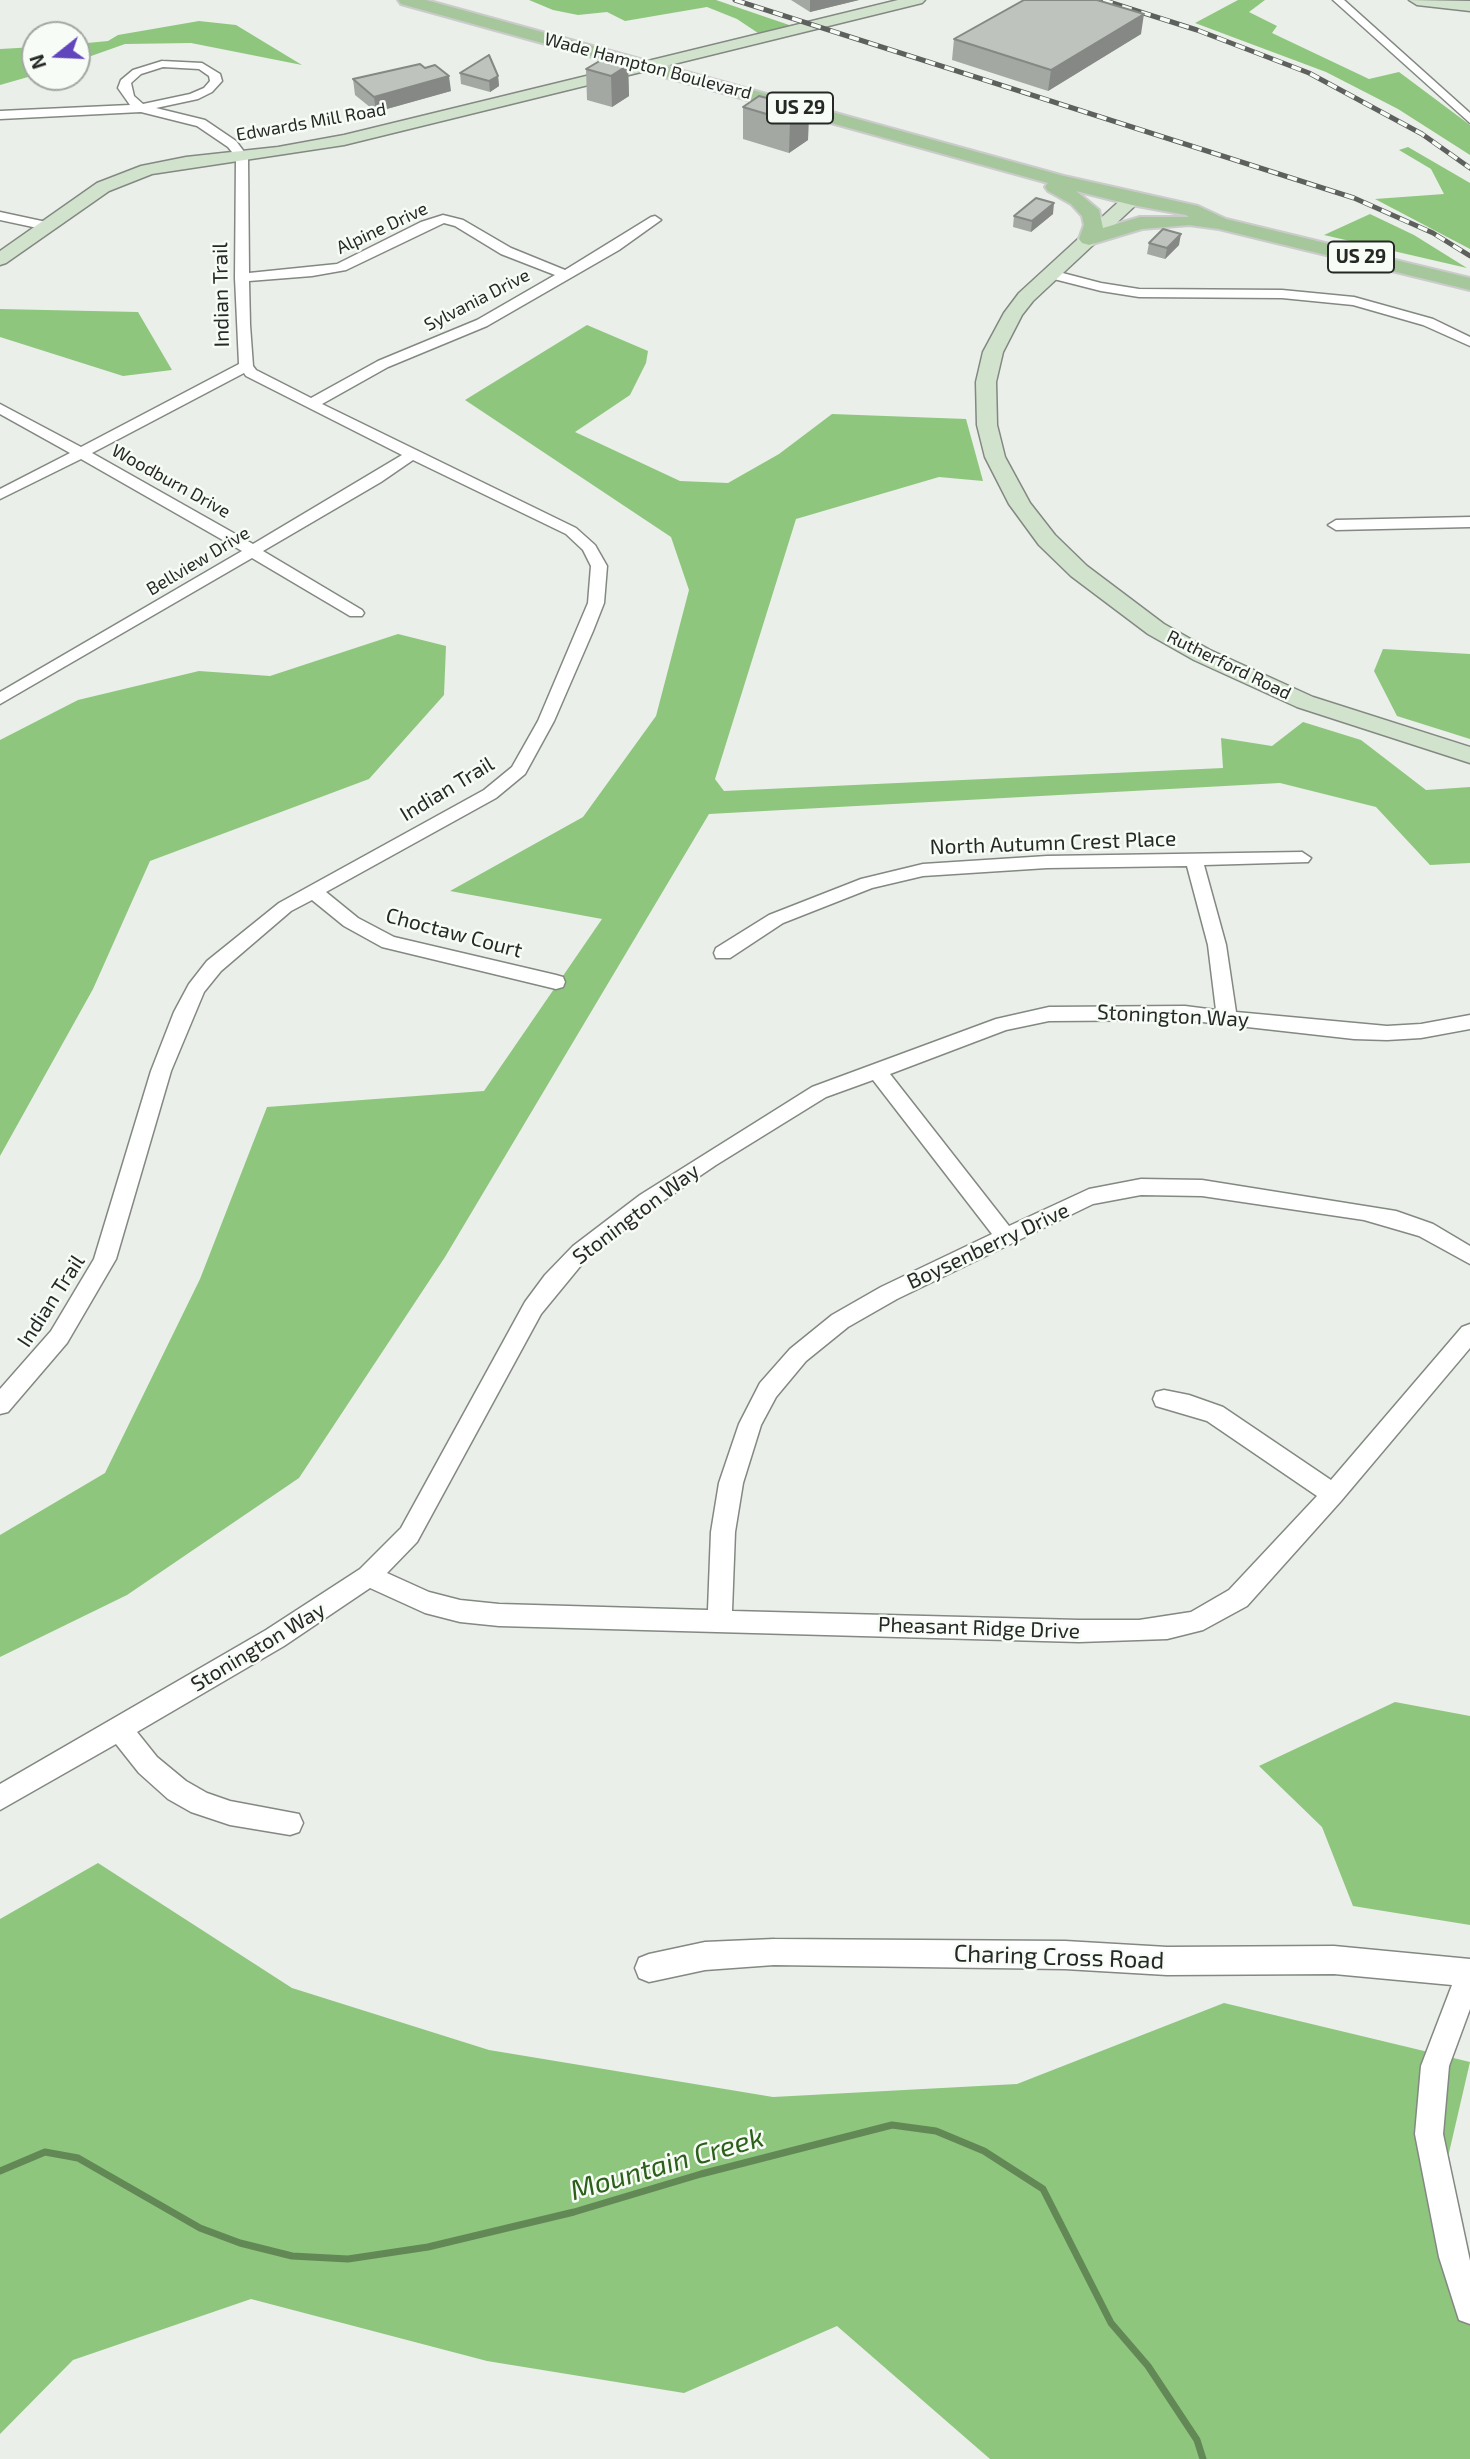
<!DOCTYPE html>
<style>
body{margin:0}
#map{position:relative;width:1470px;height:2459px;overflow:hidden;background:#eaefe9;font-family:"Exo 2",sans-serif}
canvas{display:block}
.north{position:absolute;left:21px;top:21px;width:70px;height:70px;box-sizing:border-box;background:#f7fcf6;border:2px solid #a3a7a3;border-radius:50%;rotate:252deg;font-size:19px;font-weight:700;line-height:28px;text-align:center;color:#262826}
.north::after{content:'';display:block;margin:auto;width:24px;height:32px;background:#6145bd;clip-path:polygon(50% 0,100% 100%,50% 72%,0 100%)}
</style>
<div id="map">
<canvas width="1470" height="2459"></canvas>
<div class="north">N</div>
</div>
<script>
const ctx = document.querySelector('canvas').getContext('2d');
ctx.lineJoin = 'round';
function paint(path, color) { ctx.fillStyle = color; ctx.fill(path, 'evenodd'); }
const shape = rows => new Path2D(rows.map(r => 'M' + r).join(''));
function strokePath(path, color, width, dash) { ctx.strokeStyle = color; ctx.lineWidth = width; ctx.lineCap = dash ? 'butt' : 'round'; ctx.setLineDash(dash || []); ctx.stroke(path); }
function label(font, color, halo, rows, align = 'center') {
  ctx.font = font + ' "Exo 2",sans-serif'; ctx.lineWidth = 5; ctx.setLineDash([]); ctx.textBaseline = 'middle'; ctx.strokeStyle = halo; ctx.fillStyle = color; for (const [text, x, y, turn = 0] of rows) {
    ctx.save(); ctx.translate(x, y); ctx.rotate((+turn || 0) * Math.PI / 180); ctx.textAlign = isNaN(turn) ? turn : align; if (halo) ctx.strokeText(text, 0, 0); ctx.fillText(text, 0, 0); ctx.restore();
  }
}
const forest = shape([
 [529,0,716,0,795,27,758,33,737,19,707,7,625,21,607,12,578,15,553,10],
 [1238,0,1265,0,1249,12,1277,26,1272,33,1369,79,1399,72,1470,125,1470,155,1398,109,1326,72,1195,23],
 [199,21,236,25,302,65,191,43,125,44,77,61,77,44,108,41,118,35],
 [35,47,35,75,0,85,0,49],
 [1408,147,1470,183,1470,249,1375,199,1444,194,1431,169,1399,150],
 [1370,214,1414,235,1467,268,1324,235],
 [0,309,138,312,172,370,123,376,0,337],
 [587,325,648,351,646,363,630,395,575,432,680,481,728,483,779,454,832,414,966,419,983,481,939,477,796,519,715,779,724,791,1223,768,1221,738,1272,746,1303,722,1361,740,1426,790,1470,787,1470,863,1430,865,1376,807,1280,783,709,814,445,1257,299,1478,127,1595,0,1657,0,1535,105,1473,200,1279,267,1107,484,1091,602,919,450,891,583,817,656,716,689,590,671,537,465,400],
 [398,634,446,646,444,695,369,779,150,861,93,989,0,1156,0,740,78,700,199,671,270,676],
 [1383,649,1470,654,1470,739,1397,716,1374,671],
 [1395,1702,1470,1716,1470,1925,1353,1906,1322,1827,1259,1766],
 [98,1863,292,1988,489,2050,773,2097,1017,2084,1224,2003,1470,2062,1442,2183,1470,2306,1470,2459,990,2459,837,2326,684,2393,487,2361,251,2299,73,2360,0,2434,0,1919]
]);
const stream = shape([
 [0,2171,45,2152,78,2158,200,2228,240,2243,292,2256,348,2259,428,2247,574,2212,701,2174,892,2125,936,2131,984,2151,1043,2189,1111,2323,1148,2366,1197,2440,1203,2459]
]);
const street = shape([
 [1333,0,1344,0,1470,113,1470,123,1333,0],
 [162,61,202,63,220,74,222,81,212,92,198,99,156,108,205,120,236,141,248,157,249,273,337,264,421,222,443,215,463,220,511,248,565,270,651,217,655,216,661,220,619,250,487,326,388,367,322,404,576,528,595,545,607,566,604,603,593,631,554,721,525,774,496,798,326,892,358,918,394,937,556,975,563,977,565,982,563,987,556,989,382,947,344,926,312,900,291,911,221,971,204,992,171,1071,116,1259,67,1343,8,1412,0,1414,0,1389,51,1331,94,1259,151,1071,174,1012,189,984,207,961,279,903,484,790,512,767,538,721,588,603,591,566,583,550,566,534,413,460,381,482,263,551,362,610,364,613,362,616,350,616,252,558,0,704,0,692,242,551,81,459,0,499,0,489,70,453,0,414,0,404,81,447,239,364,235,278,236,157,228,147,197,126,141,112,0,119,0,111,130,105,118,88,121,80,133,70,162,61],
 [163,67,199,69,209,76,210,81,204,88,190,94,143,104,134,96,131,83,141,74,163,67],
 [444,223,455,226,501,254,555,275,477,320,378,361,311,398,256,370,253,366,250,325,249,281,312,276,346,270,444,223],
 [244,373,246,376,402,455,253,544,92,453,244,373],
 [0,212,51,223,53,226,47,230,0,220,0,212],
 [1051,270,1101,283,1139,289,1282,290,1354,297,1433,319,1470,337,1470,346,1423,325,1353,305,1282,298,1139,297,1101,291,1046,277,1044,274,1051,270],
 [1470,517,1470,527,1336,530,1328,525,1336,520,1470,517],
 [1302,852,1311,858,1308,862,1204,865,1226,945,1236,1012,1387,1026,1421,1024,1470,1015,1470,1029,1421,1038,1387,1040,1354,1039,1185,1020,1049,1021,1006,1030,890,1074,1009,1226,1089,1189,1141,1179,1202,1180,1396,1211,1433,1224,1470,1246,1470,1264,1419,1236,1364,1220,1202,1196,1141,1195,1093,1204,897,1299,848,1327,806,1361,776,1397,761,1425,743,1483,735,1532,732,1611,1079,1620,1139,1620,1191,1612,1229,1590,1317,1496,1207,1421,1156,1406,1153,1399,1156,1392,1164,1390,1189,1395,1223,1407,1331,1480,1462,1327,1470,1324,1470,1348,1341,1501,1247,1606,1203,1630,1167,1639,1079,1642,499,1626,460,1622,425,1613,370,1588,284,1646,137,1732,157,1757,186,1781,207,1793,230,1801,299,1814,303,1823,299,1832,290,1835,230,1825,191,1812,168,1799,139,1773,116,1744,0,1810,0,1784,266,1630,360,1569,401,1528,525,1302,545,1275,573,1246,640,1195,812,1087,996,1019,1049,1007,1185,1006,1216,1010,1208,945,1187,866,1047,868,923,876,872,888,783,923,730,958,716,958,714,953,716,948,769,915,861,879,923,864,1047,856,1302,852],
 [873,1080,992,1234,881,1287,832,1315,790,1349,760,1383,739,1424,719,1483,711,1532,708,1610,499,1604,460,1600,429,1592,387,1573,417,1542,541,1314,587,1258,654,1207,716,1165,826,1097,873,1080],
 [774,1939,1065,1941,1167,1947,1334,1946,1470,1959,1470,2009,1449,2066,1443,2134,1470,2261,1470,2324,1459,2320,1439,2257,1415,2134,1421,2066,1452,1985,1334,1974,1167,1975,1065,1969,774,1965,705,1970,649,1982,639,1978,635,1968,639,1958,649,1954,705,1942,774,1939]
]);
const secondary = shape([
 [898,0,925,0,922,3,344,145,152,174,109,191,6,263,0,265,0,251,97,183,141,166,186,157,278,147,344,135,898,0],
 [1409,0,1470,1,1470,11,1417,5,1409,0],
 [1132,194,1141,199,1138,203,1033,301,1022,315,1003,352,996,382,997,425,1005,457,1030,503,1055,535,1087,566,1164,624,1210,650,1313,697,1470,747,1470,763,1297,707,1194,660,1148,634,1071,576,1039,545,1009,504,985,457,977,425,976,382,983,352,1004,313,1019,293,1126,195,1132,194]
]);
const primary = shape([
 [398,0,426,0,1064,176,1198,206,1226,219,1470,278,1470,290,1219,229,1189,225,1142,229,1089,245,1082,243,1079,239,1084,225,1082,216,1071,204,1048,191,1045,187,1048,183,401,4,398,0],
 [1076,191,1132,205,1186,215,1189,217,1140,217,1103,228,1099,210,1076,191]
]);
const rail = shape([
 [735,0,1354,198,1433,233,1470,256],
 [1103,0,1197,30,1309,73,1422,134,1470,168]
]);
const wall = shape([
 [791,0,859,0,810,12],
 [1141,34,1048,91,952,60,954,39],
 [628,65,629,96,612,107,587,100,586,69],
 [460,73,498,76,499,86,490,92,461,84],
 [353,79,451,91,376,112,355,95],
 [743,107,809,109,808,140,789,153,743,139],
 [1053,214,1031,232,1013,227,1014,216],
 [1149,243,1179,245,1165,259,1147,254]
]);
const shadedWall = shape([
 [810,0,859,0,810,12],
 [1144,14,1141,34,1048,91,1051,70],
 [628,65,629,96,612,107,611,76],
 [449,76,451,91,376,112,374,97],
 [498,76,499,86,490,92,489,81],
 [809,109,808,140,789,153,790,121],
 [1054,203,1053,214,1031,232,1032,221],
 [1181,234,1179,245,1165,259,1167,248]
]);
const building = shape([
 [1024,0,1097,0,1144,14,1051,70,954,39,1024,0],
 [489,55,498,76,489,81,460,73,489,55],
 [603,59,628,65,611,76,586,69,603,59],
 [420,64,425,68,435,65,449,76,374,97,353,79,420,64],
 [759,96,809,109,790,121,743,107,759,96],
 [1036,198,1054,203,1032,221,1014,216,1036,198],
 [1163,229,1181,234,1167,248,1149,243,1163,229]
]);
const farStreetnames = [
 ["Wade Hampton Boulevard",648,66,15],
 ["Edwards Mill Road",311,122,-10],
 ["Alpine Drive",382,228,-25],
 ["Sylvania Drive",477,300,-27],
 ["Woodburn Drive",171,481,29],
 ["Bellview Drive",198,561,-31],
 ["Rutherford Road",1229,665,26]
];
const shields = [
 [800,108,66],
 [1361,257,66]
];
const shieldNames = [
 ["US 29",800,108],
 ["US 29",1361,257]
];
const streetNames = [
 ["Indian Trail",221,295,-91],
 ["Indian Trail",447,789,-31],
 ["North Autumn Crest Place",1053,843,-2],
 ["Choctaw Court",454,933,15],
 ["Stonington Way",1173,1016,3],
 ["Stonington Way",636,1214,-37],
 ["Boysenberry Drive",988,1246,-25],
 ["Indian Trail",51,1301,-57],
 ["Pheasant Ridge Drive",979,1628,2],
 ["Stonington Way",258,1647,-31]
];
const nearStreetnames = [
 ["Charing Cross Road",1059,1957,2]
];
const nearWaternames = [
 ["Mountain Creek",667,2164,-16]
];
paint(forest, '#8ec67e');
strokePath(stream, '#628856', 7);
strokePath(street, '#838882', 3);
strokePath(secondary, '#838882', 3);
strokePath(primary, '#cbcbcb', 4);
paint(street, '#fff');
paint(secondary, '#d2e3cd');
paint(primary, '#a5c79b');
strokePath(rail, '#5d605d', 5);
strokePath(rail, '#f7fcf6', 3.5, [10]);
paint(wall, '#a3a8a3');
paint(shadedWall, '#858884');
paint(building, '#bec3bd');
strokePath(building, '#858884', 2);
label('18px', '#262826', '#f7fcf6', farStreetnames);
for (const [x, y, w] of shields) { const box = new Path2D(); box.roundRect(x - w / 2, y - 15.5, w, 31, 5); ctx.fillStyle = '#f7fcf6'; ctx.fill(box); strokePath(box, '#262826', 2); }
label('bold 19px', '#262826', null, shieldNames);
label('21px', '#262826', '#f7fcf6', streetNames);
label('24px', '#262826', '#f7fcf6', nearStreetnames);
label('italic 28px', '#2c601a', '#f7fcf6', nearWaternames);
</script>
